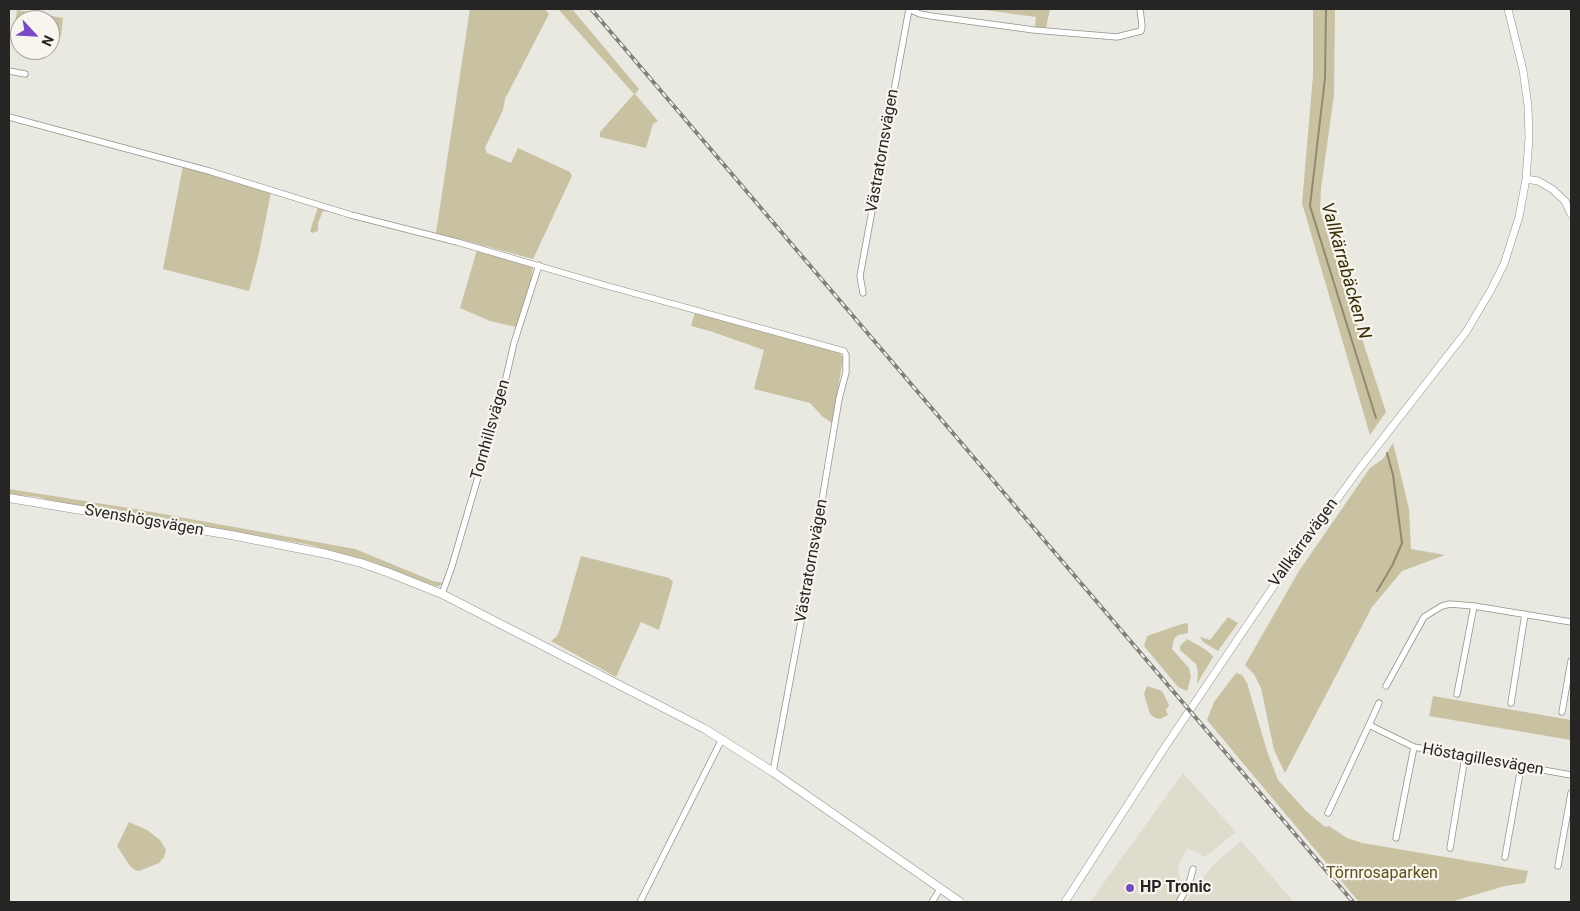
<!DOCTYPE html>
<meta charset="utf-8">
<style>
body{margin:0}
#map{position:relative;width:1580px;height:911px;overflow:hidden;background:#e9e8e1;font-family:Roboto,sans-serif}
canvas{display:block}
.frame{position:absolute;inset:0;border:10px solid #262523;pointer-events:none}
.north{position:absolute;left:10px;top:10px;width:50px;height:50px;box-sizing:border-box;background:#f7f5ee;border:1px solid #a3a29d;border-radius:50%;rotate:115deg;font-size:14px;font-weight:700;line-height:20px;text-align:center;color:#262523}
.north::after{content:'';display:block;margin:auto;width:18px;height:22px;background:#794ac3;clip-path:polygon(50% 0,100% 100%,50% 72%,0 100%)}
</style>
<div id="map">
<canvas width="1580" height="911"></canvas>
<div class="frame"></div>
<div class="north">N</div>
</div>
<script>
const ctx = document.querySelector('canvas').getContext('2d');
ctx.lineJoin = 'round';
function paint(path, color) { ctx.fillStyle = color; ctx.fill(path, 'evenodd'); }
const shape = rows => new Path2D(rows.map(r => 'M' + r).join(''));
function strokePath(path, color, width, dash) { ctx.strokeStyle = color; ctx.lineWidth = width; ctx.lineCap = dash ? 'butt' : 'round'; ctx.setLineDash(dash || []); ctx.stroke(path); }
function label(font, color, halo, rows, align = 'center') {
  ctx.font = font + ' Roboto,sans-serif'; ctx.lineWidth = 4.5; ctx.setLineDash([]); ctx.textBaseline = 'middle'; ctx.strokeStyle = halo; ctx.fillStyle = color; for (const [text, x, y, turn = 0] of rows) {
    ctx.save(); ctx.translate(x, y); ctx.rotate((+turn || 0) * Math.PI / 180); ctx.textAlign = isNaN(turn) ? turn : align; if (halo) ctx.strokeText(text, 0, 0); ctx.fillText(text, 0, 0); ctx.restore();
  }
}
const built = shape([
 [1183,773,1236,832,1205,857,1188,848,1178,865,1182,894,1176,902,1090,902],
 [1241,841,1294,902,1186,902,1212,866]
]);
const green = shape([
 [470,9,545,9,549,14,505,99,503,110,485,148,487,153,511,163,518,148,570,172,572,176,533,259,436,233],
 [558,9,572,9,639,89,635,94,658,121,653,124,646,148,600,137,600,132,634,94],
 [977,9,1050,9,1046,28,1035,27,1036,17],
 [1313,9,1335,9,1334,95,1321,188,1320,211,1386,412,1370,435,1302,203,1313,76],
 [17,10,63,18,61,36,50,35,50,20,20,20,20,31,14,30],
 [183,166,271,192,259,253,249,291,163,269],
 [318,207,328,209,328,212,323,211,318,223,318,231,312,233,310,231],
 [477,250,533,267,531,280,516,327,490,321,460,308],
 [695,312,840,353,843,359,832,423,823,417,810,403,754,389,764,350,710,331,691,326],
 [1393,443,1409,509,1411,549,1445,555,1402,571,1372,607,1285,773,1274,750,1261,688,1254,674,1245,665,1299,571,1370,468,1383,459],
 [9,489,135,509,355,549,433,581,444,583,439,586,435,586,369,561,311,545,206,527,204,525,197,526,51,501,38,497,9,494],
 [581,556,669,578,673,582,659,630,641,622,616,677,551,641,557,636,560,629],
 [1228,617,1238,623,1218,651,1203,642,1200,637,1210,640],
 [1185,623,1188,624,1188,633,1178,635,1174,639,1172,649,1189,668,1191,677,1187,691,1178,687,1144,646,1147,636],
 [1187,639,1203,648,1211,654,1213,657,1197,684,1198,671,1196,664,1180,650,1180,646],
 [1236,673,1242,675,1247,683,1267,751,1278,780,1306,811,1325,827,1329,826,1347,838,1362,843,1528,871,1525,883,1505,886,1457,900,1454,902,1359,902,1207,720,1214,702],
 [1147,686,1162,691,1169,705,1166,710,1168,715,1160,719,1155,718,1150,714,1144,694],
 [1433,696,1571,720,1571,740,1429,716],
 [129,822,147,830,160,840,166,850,164,857,159,863,139,871,135,870,130,866,117,846]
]);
const stream = shape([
 [1326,9,1325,78,1310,206,1376,418],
 [1377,591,1392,566,1402,543,1393,475,1387,453]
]);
const minor = shape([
 [909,9,920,14,931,16,1034,30,1117,37,1141,31,1142,26,1140,9],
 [9,71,25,74],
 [9,117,209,171,351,215,457,242,604,285,844,351,846,355,846,372,839,399,808,584,773,772],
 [863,293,860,276,909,9],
 [442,594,452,566,502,395,514,343,539,265],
 [1386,686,1424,617,1442,606,1450,604,1474,606,1571,622],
 [1457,694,1474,606],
 [1511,703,1525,614],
 [1562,712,1571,661],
 [1369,725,1379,703],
 [1328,813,1369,725,1414,747,1571,775],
 [1396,838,1414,747],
 [1450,848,1465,757],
 [1505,857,1521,767],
 [1558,866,1571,793],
 [640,902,722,739],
 [932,902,940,889],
 [1179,902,1189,884,1193,869]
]);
const tertiary = shape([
 [1526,179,1538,181,1552,189,1565,201,1571,214],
 [1065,902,1165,747,1277,581,1360,468,1466,332,1491,290,1504,264,1519,217,1526,179,1529,138,1528,106,1523,70,1508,9]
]);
const secondary = shape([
 [9,498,231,535,327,554,361,563,387,572,442,594,705,729,773,772,960,902]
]);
const rail = shape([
 [591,9,1353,902]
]);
const markers = [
 [1130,888,5,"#794ac3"]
];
const streetNames = [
 ["Västratornsvägen",883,151,-80],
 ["Tornhillsvägen",491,430,-74],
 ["Svenshögsvägen",144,521,10],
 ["Vallkärravägen",1304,543,-54],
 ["Västratornsvägen",812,561,-80],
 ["Höstagillesvägen",1483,760,10]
];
const parkNames = [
 ["Törnrosaparken",1382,874]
];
const poiNames = [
 ["HP Tronic",1140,888]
];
const waterNames = [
 ["Vallkärrabäcken N",1345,271,74]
];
paint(built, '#dfdcce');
paint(green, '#c8c1a2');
strokePath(stream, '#928a6c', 2);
strokePath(minor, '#93918b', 7);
strokePath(tertiary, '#93918b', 8);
strokePath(secondary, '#93918b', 9);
strokePath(minor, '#fff', 5.5);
strokePath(tertiary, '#fff', 7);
strokePath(secondary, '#fff', 8);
strokePath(rail, '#81807c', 4);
strokePath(rail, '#f7f5ee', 2, [5.5]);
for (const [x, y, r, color] of markers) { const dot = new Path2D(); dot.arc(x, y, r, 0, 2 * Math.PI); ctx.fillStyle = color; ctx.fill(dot); strokePath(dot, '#f7f5ee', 2); }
label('16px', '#262523', '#f7f5ee', streetNames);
label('16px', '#5e511b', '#f7f5ee', parkNames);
label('bold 16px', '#262523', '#f7f5ee', poiNames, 'left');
label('italic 18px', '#372d03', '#f7f5ee', waterNames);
</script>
